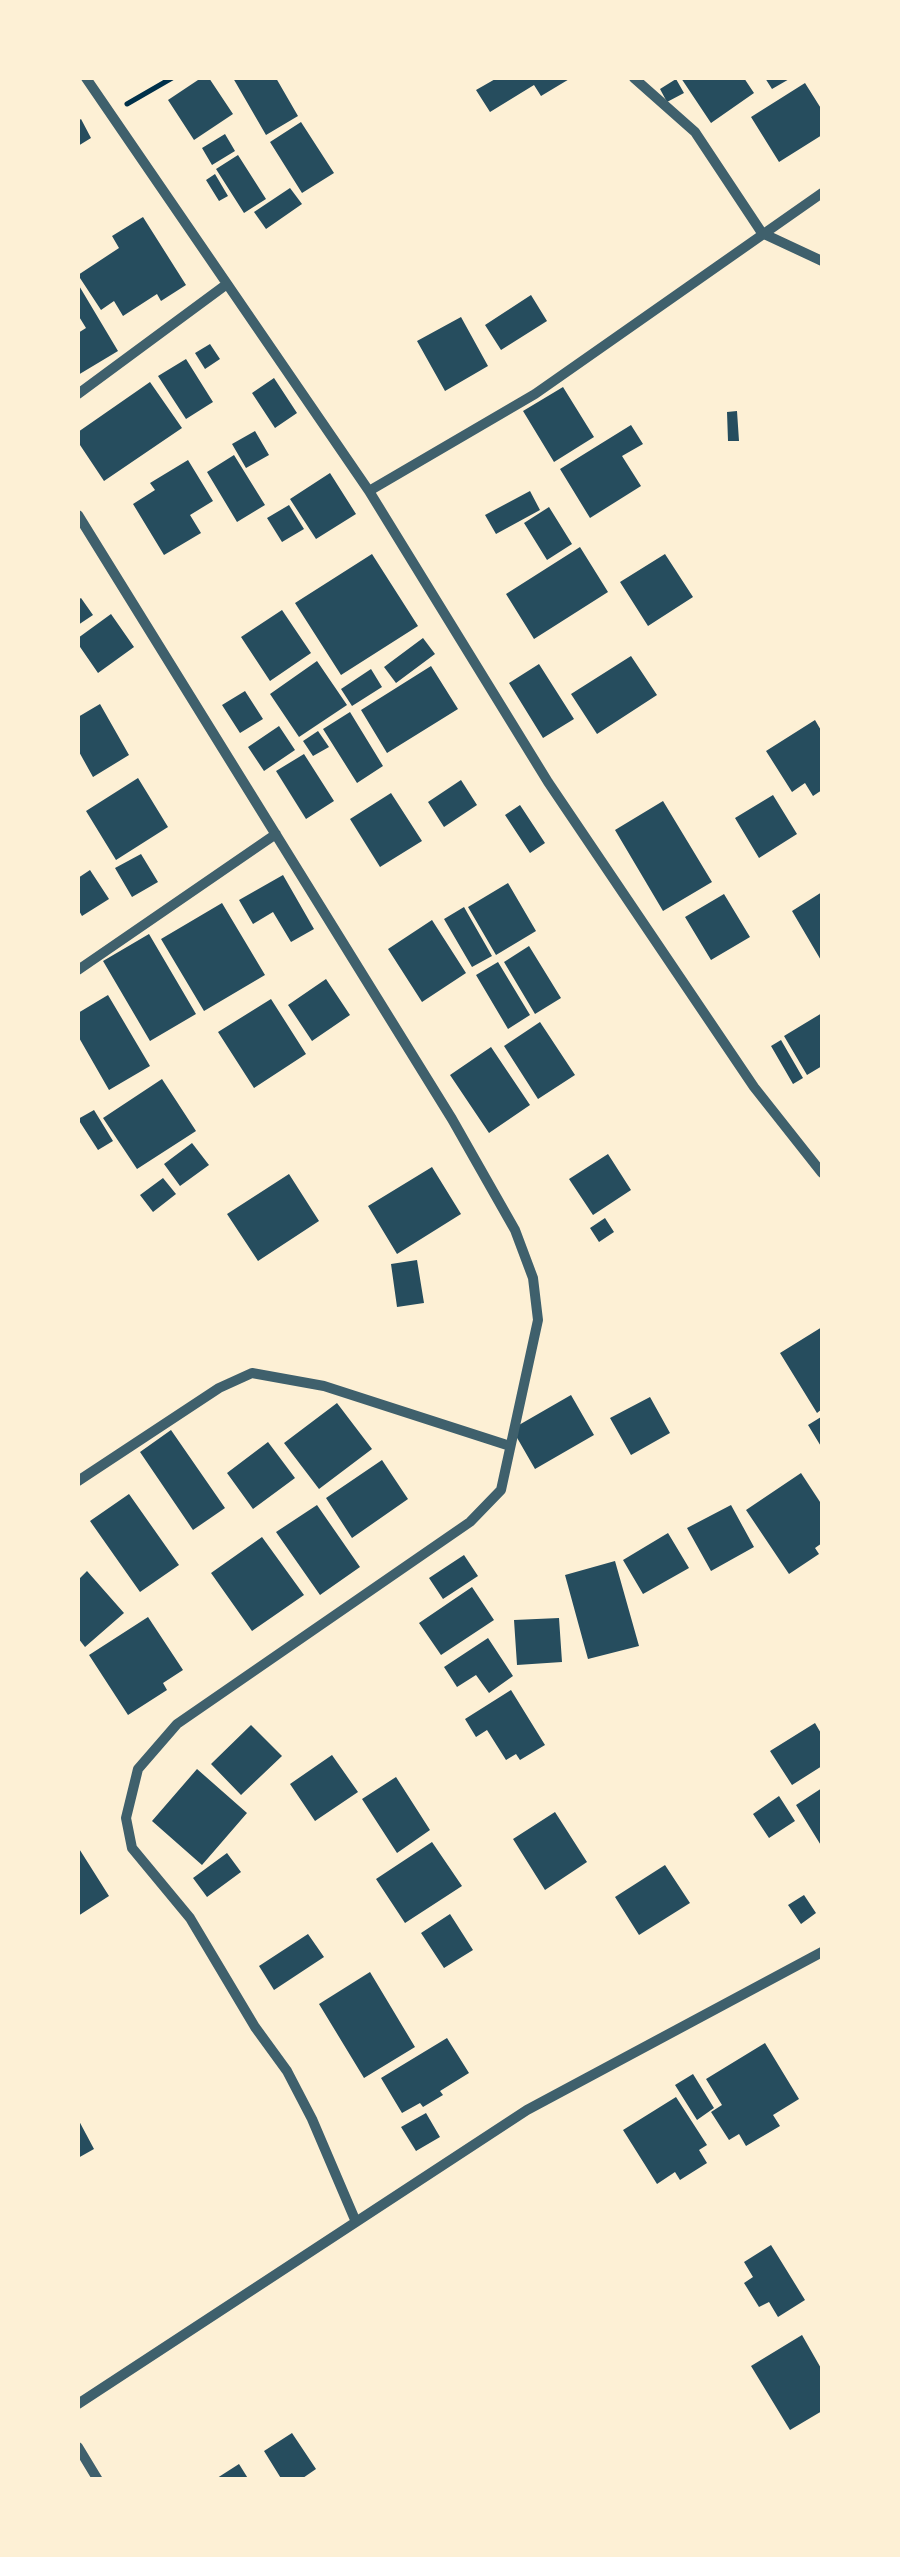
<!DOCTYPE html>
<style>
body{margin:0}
#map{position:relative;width:900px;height:2557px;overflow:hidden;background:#fdf0d5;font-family:Arial,sans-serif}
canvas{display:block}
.frame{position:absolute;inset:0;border:80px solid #fdf0d5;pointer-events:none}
</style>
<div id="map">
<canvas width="900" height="2557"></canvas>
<div class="frame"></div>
</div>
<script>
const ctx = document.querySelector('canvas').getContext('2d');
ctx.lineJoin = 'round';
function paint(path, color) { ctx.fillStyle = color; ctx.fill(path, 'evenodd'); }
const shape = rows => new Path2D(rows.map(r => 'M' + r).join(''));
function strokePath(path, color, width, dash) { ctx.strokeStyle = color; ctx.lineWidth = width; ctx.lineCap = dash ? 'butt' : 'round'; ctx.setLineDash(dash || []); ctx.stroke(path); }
const building = shape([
 [201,78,209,78,233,114,194,140,168,100],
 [233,78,276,78,298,116,266,135],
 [497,78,571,78,541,96,534,85,490,112,476,90],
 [681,78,744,78,754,93,711,123],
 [765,78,791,78,772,89],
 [676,79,684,93,667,102,660,89],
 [805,83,822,110,822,135,779,162,751,117],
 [81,119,91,138,78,146,78,121],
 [301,122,334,173,302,193,270,142],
 [225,134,235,151,212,165,202,148],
 [238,155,266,199,244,213,216,169],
 [215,174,228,196,219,201,206,180],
 [290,188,302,204,266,229,254,212],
 [143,217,186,285,161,301,157,294,123,316,114,301,101,310,78,275,119,248,112,236],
 [78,284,118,351,78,375,78,333,86,328,78,315],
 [531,295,547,321,501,350,485,325],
 [461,317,488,366,445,391,417,341],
 [210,344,220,359,205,369,195,353],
 [186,359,213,402,186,419,158,376],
 [274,378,297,413,275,428,252,393],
 [150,382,182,428,104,481,78,442,78,432],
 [563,387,594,437,554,462,523,411],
 [737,411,739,441,728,441,727,412],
 [631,425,643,444,622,456,641,486,590,518,560,469],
 [255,431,269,455,246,468,232,444],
 [234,455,265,505,237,522,207,472],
 [188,460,213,501,190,515,201,533,164,555,133,504,155,490,150,483],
 [330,473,356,514,316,539,290,499],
 [530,491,540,510,496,534,485,515],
 [289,505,304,529,282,542,267,518],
 [549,507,572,544,547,560,524,523],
 [580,547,608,592,534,639,506,594],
 [372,554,418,626,341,675,295,603],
 [665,554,693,597,648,626,620,582],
 [81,598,93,615,78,625,78,600],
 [282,610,311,653,270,681,241,637],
 [111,614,134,647,98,673,78,644,78,638],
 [423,638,435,654,396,683,384,667],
 [631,656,657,695,597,734,571,694],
 [317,661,347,705,299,737,270,694],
 [539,664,574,719,543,738,509,683],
 [431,666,458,709,387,753,361,710],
 [371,669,382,687,352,706,341,689],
 [245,691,263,719,240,733,222,705],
 [100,704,129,755,93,777,78,750,78,717],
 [350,712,383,766,357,783,323,729],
 [815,720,822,732,822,790,813,796,805,783,792,792,766,751],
 [279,726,295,750,264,771,248,747],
 [318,731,329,747,313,756,303,741],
 [304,754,334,801,306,819,276,771],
 [138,778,168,827,116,860,86,811],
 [461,780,477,805,444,827,428,802],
 [391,793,422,841,380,867,350,819],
 [773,795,797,834,759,858,735,818],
 [663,801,712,882,663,911,615,830],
 [520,805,545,843,530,853,505,815],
 [141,854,158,882,132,897,115,868],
 [90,870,109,899,82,916,78,909,78,878],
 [283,875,314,929,291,942,273,912,253,924,239,900],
 [508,883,536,931,496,955,468,907],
 [822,892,822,962,792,911],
 [724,894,750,937,711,960,685,917],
 [222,903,265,975,204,1011,161,939],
 [464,907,492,956,472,967,444,919],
 [432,920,466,973,422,1002,388,949],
 [149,934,196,1014,150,1041,103,961],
 [529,946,561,998,535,1014,504,962],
 [498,962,530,1015,508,1029,476,975],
 [326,979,350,1015,312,1041,288,1005],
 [108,995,150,1066,109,1090,78,1036,78,1013],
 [271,999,306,1054,254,1088,218,1032],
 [822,1013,822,1066,807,1075,784,1036],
 [540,1022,575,1075,538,1099,504,1046],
 [781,1040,803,1078,793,1084,771,1046],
 [491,1047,530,1105,489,1133,450,1075],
 [162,1079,196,1131,137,1169,103,1118],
 [94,1110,113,1141,98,1150,78,1119],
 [192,1143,209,1165,180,1186,164,1164],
 [608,1154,631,1190,593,1215,569,1179],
 [432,1167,461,1214,397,1254,368,1206],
 [289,1174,319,1221,258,1261,227,1214],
 [163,1178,176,1194,153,1212,140,1195],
 [605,1218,614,1232,599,1242,590,1228],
 [417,1260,424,1303,397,1307,391,1264],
 [822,1327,822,1409,817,1413,780,1353],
 [571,1395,594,1435,535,1469,512,1429],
 [650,1397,670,1433,631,1455,610,1418],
 [337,1403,372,1449,319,1489,284,1443],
 [821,1417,822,1419,822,1448,808,1425],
 [171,1430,225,1508,193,1530,140,1452],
 [268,1442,295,1478,253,1509,227,1473],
 [382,1460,408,1499,352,1538,326,1498],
 [801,1473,822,1505,822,1543,815,1548,819,1554,789,1574,746,1510],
 [129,1494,179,1565,140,1592,90,1521],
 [317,1505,360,1567,320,1595,276,1532],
 [731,1505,754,1547,711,1571,687,1528],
 [668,1533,689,1568,643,1594,623,1560],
 [262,1537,304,1595,252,1631,211,1573],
 [464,1555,478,1576,443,1599,429,1578],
 [615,1561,639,1646,588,1659,565,1575],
 [87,1571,124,1613,85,1647,78,1638,78,1580],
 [472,1587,494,1620,441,1655,419,1623],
 [148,1617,183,1670,163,1683,167,1690,128,1715,89,1655],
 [559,1618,562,1662,517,1665,514,1620],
 [488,1638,513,1676,489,1693,476,1675,457,1687,444,1667],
 [511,1690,545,1745,520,1760,516,1754,506,1760,487,1730,476,1737,465,1719],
 [815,1723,822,1735,822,1766,792,1785,770,1751],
 [251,1725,282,1756,241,1795,211,1764],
 [332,1755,358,1792,315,1821,290,1784],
 [197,1769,247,1813,202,1865,152,1821],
 [396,1777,430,1830,397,1853,362,1799],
 [822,1788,822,1847,796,1805],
 [779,1796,795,1821,769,1838,753,1814],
 [555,1812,587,1862,545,1890,513,1839],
 [432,1842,462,1886,405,1923,376,1879],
 [78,1847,109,1896,78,1916],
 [227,1853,241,1872,207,1897,193,1878],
 [665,1865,690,1903,639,1935,615,1897],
 [804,1895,816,1913,801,1924,788,1905],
 [450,1914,473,1950,444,1968,421,1933],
 [308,1934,324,1957,274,1990,259,1966],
 [370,1972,415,2047,364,2078,319,2004],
 [447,2038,469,2073,440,2091,443,2095,423,2107,420,2103,402,2113,381,2078],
 [765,2043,799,2099,773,2115,780,2126,746,2146,739,2134,729,2140,711,2112,722,2105,706,2079],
 [693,2074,714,2108,697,2120,675,2085],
 [676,2097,707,2145,699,2150,707,2163,680,2180,675,2172,657,2184,623,2130],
 [426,2113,440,2137,416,2151,401,2127],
 [78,2119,94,2149,78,2158],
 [771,2245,805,2300,778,2317,769,2302,759,2307,744,2283,753,2277,744,2262],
 [802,2335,822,2370,822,2411,790,2430,751,2366],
 [292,2433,316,2469,300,2480,282,2480,264,2451],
 [239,2464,249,2480,214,2480]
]);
const path = shape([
 [127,104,172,78]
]);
const minor = shape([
 [86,78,369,491,548,782,754,1087,822,1173],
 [634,78,695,132,762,233,822,261],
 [78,394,227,284],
 [369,491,535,394,822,193],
 [78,515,452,1119,515,1230,533,1278,538,1320,501,1490,470,1522,177,1724,138,1769,126,1818,132,1848,190,1918,255,2027,287,2071,312,2119,356,2222],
 [78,970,276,834],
 [78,1481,219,1388,252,1373,324,1386,510,1446],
 [78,2404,527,2110,822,1952],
 [78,2447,98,2480]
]);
paint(building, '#264d5e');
strokePath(path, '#003049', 5);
strokePath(minor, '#3f606c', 10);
</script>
